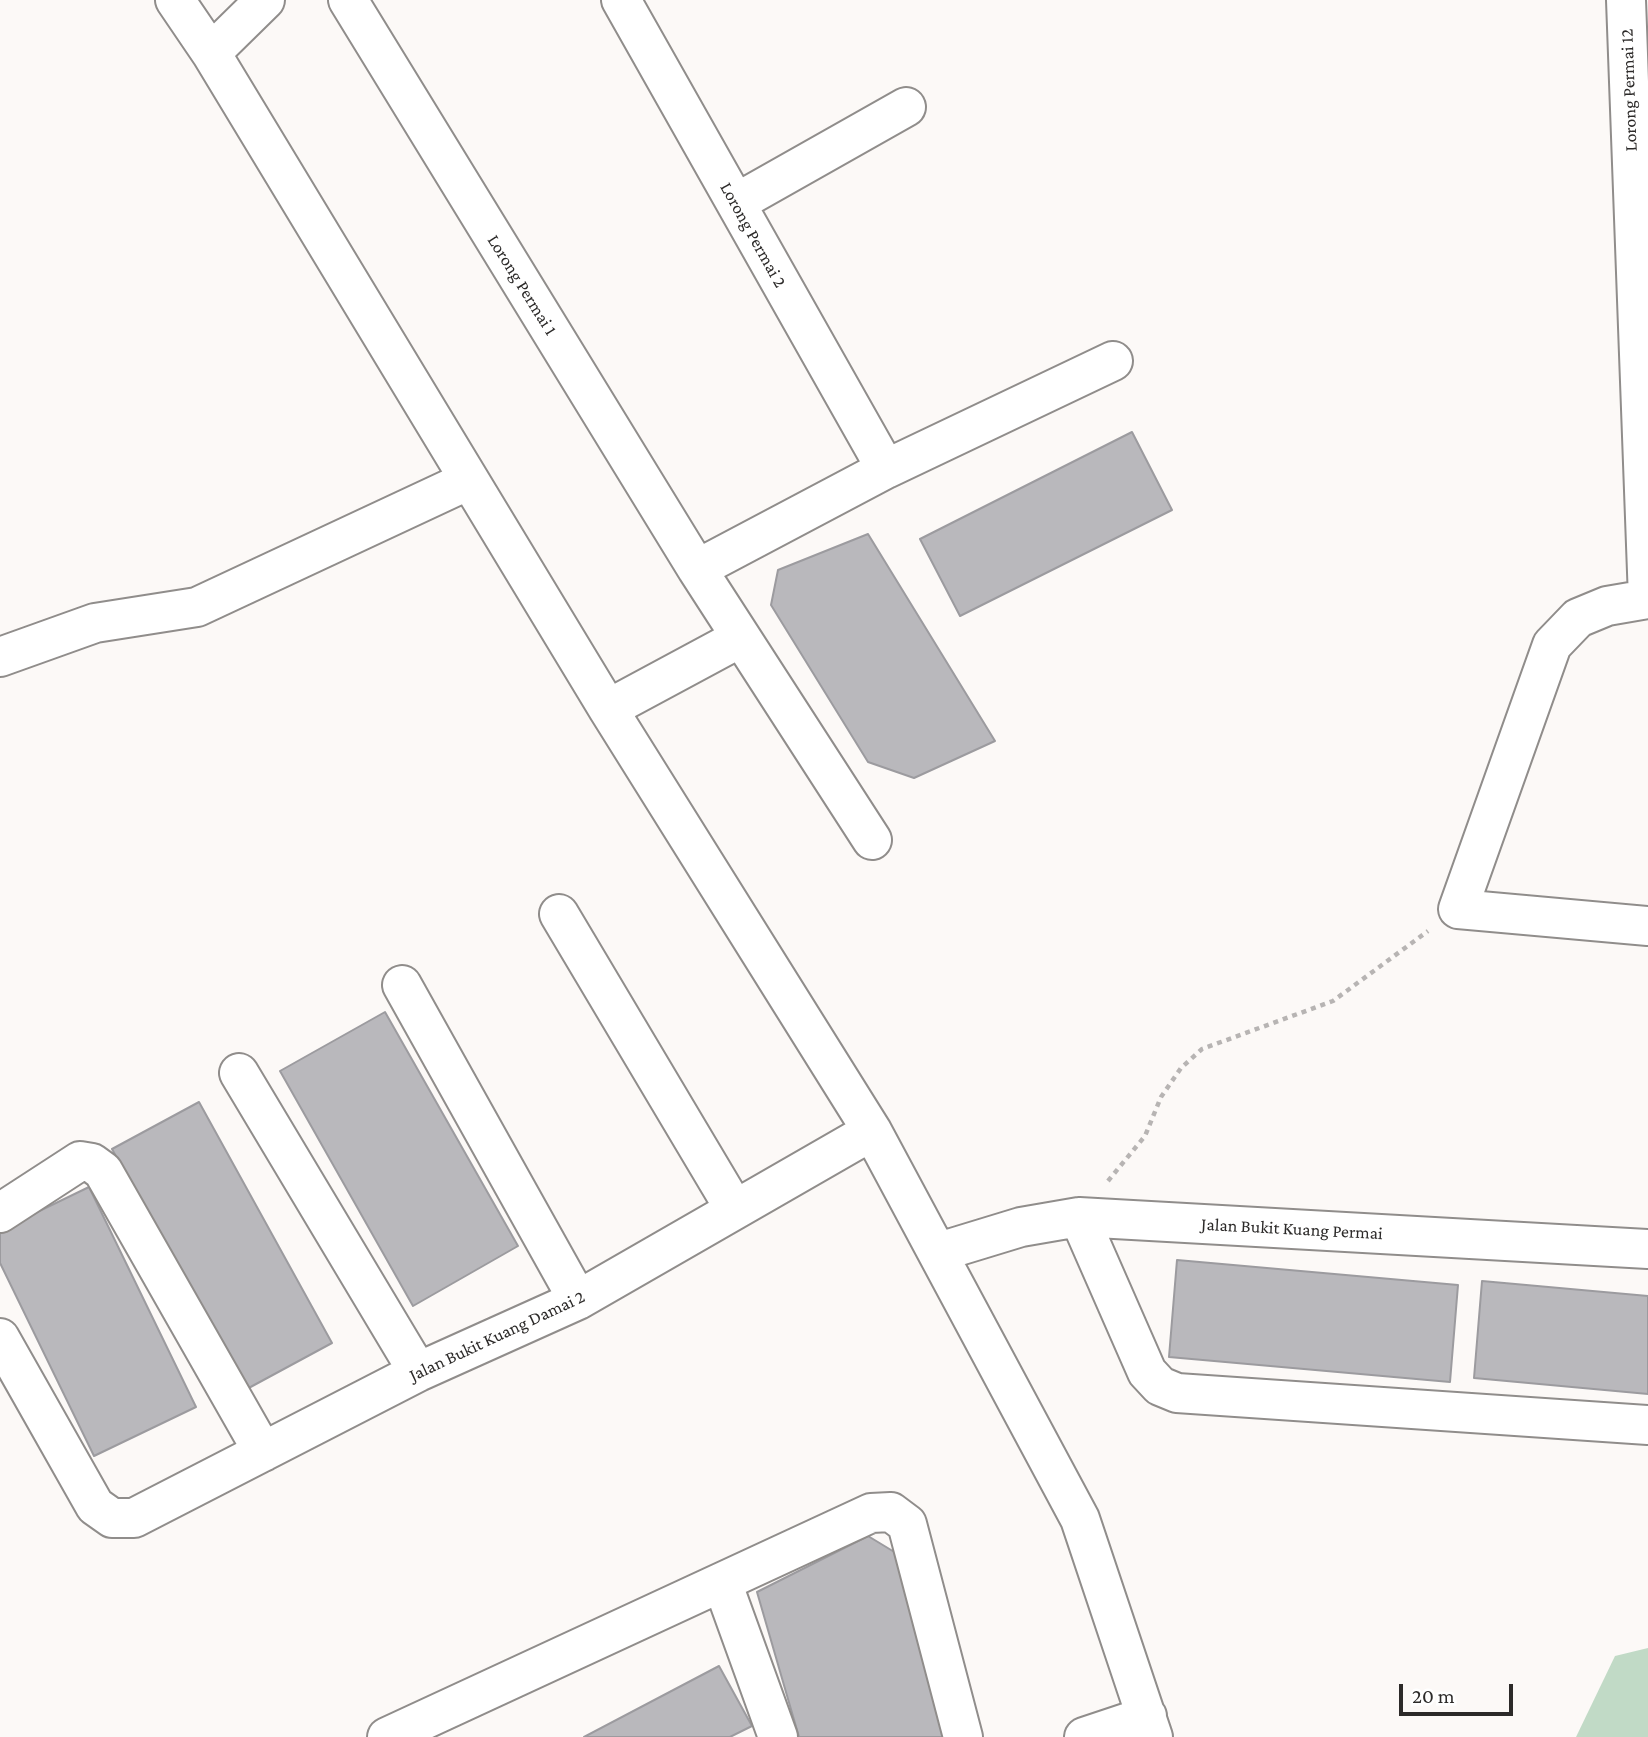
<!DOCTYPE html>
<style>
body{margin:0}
#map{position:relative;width:1648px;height:1737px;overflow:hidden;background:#fcf9f7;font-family:"Crimson Pro",serif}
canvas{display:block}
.scale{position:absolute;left:1399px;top:1684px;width:114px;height:32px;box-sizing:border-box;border:4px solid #2c2a29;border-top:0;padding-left:9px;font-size:21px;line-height:24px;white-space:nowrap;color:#2c2a29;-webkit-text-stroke:5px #fff;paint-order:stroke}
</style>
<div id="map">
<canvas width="1648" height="1737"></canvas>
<div class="scale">20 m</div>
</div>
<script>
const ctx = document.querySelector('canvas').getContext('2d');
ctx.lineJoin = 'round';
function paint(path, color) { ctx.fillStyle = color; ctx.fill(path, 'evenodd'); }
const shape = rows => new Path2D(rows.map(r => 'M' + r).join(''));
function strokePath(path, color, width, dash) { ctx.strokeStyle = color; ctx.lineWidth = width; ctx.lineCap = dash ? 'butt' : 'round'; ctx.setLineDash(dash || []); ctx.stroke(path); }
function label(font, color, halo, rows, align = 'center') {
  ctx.font = font + ' "Crimson Pro",serif'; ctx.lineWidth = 5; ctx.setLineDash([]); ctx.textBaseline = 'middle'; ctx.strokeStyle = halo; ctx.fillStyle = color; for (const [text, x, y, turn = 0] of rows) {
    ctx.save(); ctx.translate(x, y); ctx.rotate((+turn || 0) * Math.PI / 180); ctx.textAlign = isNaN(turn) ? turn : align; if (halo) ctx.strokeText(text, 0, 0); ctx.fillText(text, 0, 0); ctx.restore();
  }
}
const green = shape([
 [1648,1648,1648,1737,1576,1737,1615,1656]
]);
const building = shape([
 [1132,432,1172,510,960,616,920,539,1132,432],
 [868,534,995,741,914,778,868,762,771,605,778,570,868,534],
 [385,1012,518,1246,413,1306,280,1071,385,1012],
 [199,1102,332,1343,245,1390,112,1149,199,1102],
 [89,1187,196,1407,94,1456,0,1263,0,1230,89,1187],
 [1177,1260,1458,1285,1450,1382,1169,1357,1177,1260],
 [1482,1281,1648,1296,1648,1394,1474,1378,1482,1281],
 [868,1536,896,1553,955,1737,799,1737,757,1592,868,1536],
 [719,1666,752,1726,730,1737,584,1737,719,1666]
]);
const path = shape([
 [1108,1181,1145,1136,1161,1097,1181,1068,1202,1049,1333,1001,1428,931]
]);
const minor = shape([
 [175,0,211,53,608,709,872,1131,1080,1519,1153,1737],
 [348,0,697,569,872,840],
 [621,0,886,469],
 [1626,0,1648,599],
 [211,53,265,0],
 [736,203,906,107],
 [697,569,886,469,1113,361],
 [1648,599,1607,606,1578,618,1552,645,1458,909,1648,926],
 [0,657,95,623,197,607,469,480],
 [608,709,740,638],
 [559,914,734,1208],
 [402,985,578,1300],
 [239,1073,418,1372],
 [0,1213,80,1161,92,1163,103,1171,263,1452],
 [1079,1217,1147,1372,1160,1386,1177,1393,1648,1425],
 [939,1252,1021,1227,1079,1217,1648,1249],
 [0,1338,95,1506,112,1518,134,1518,418,1372,578,1300,872,1131],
 [722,1582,778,1737],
 [387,1737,871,1513,891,1512,907,1524,963,1737],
 [1084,1737,1147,1716]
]);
const streetNames = [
 ["Lorong Permai 12",1629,90,-92],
 ["Lorong Permai 2",753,235,61],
 ["Lorong Permai 1",522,285,58],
 ["Jalan Bukit Kuang Permai",1292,1229,3],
 ["Jalan Bukit Kuang Damai 2",497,1336,-25]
];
paint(green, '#c1dac6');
paint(building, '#b9b8bc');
strokePath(building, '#9c9b9f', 2);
strokePath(minor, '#908d8b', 42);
strokePath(path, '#b7b4b3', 4.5, [5, 5]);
strokePath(minor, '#fff', 38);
label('18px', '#2c2a29', '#fff', streetNames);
</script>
